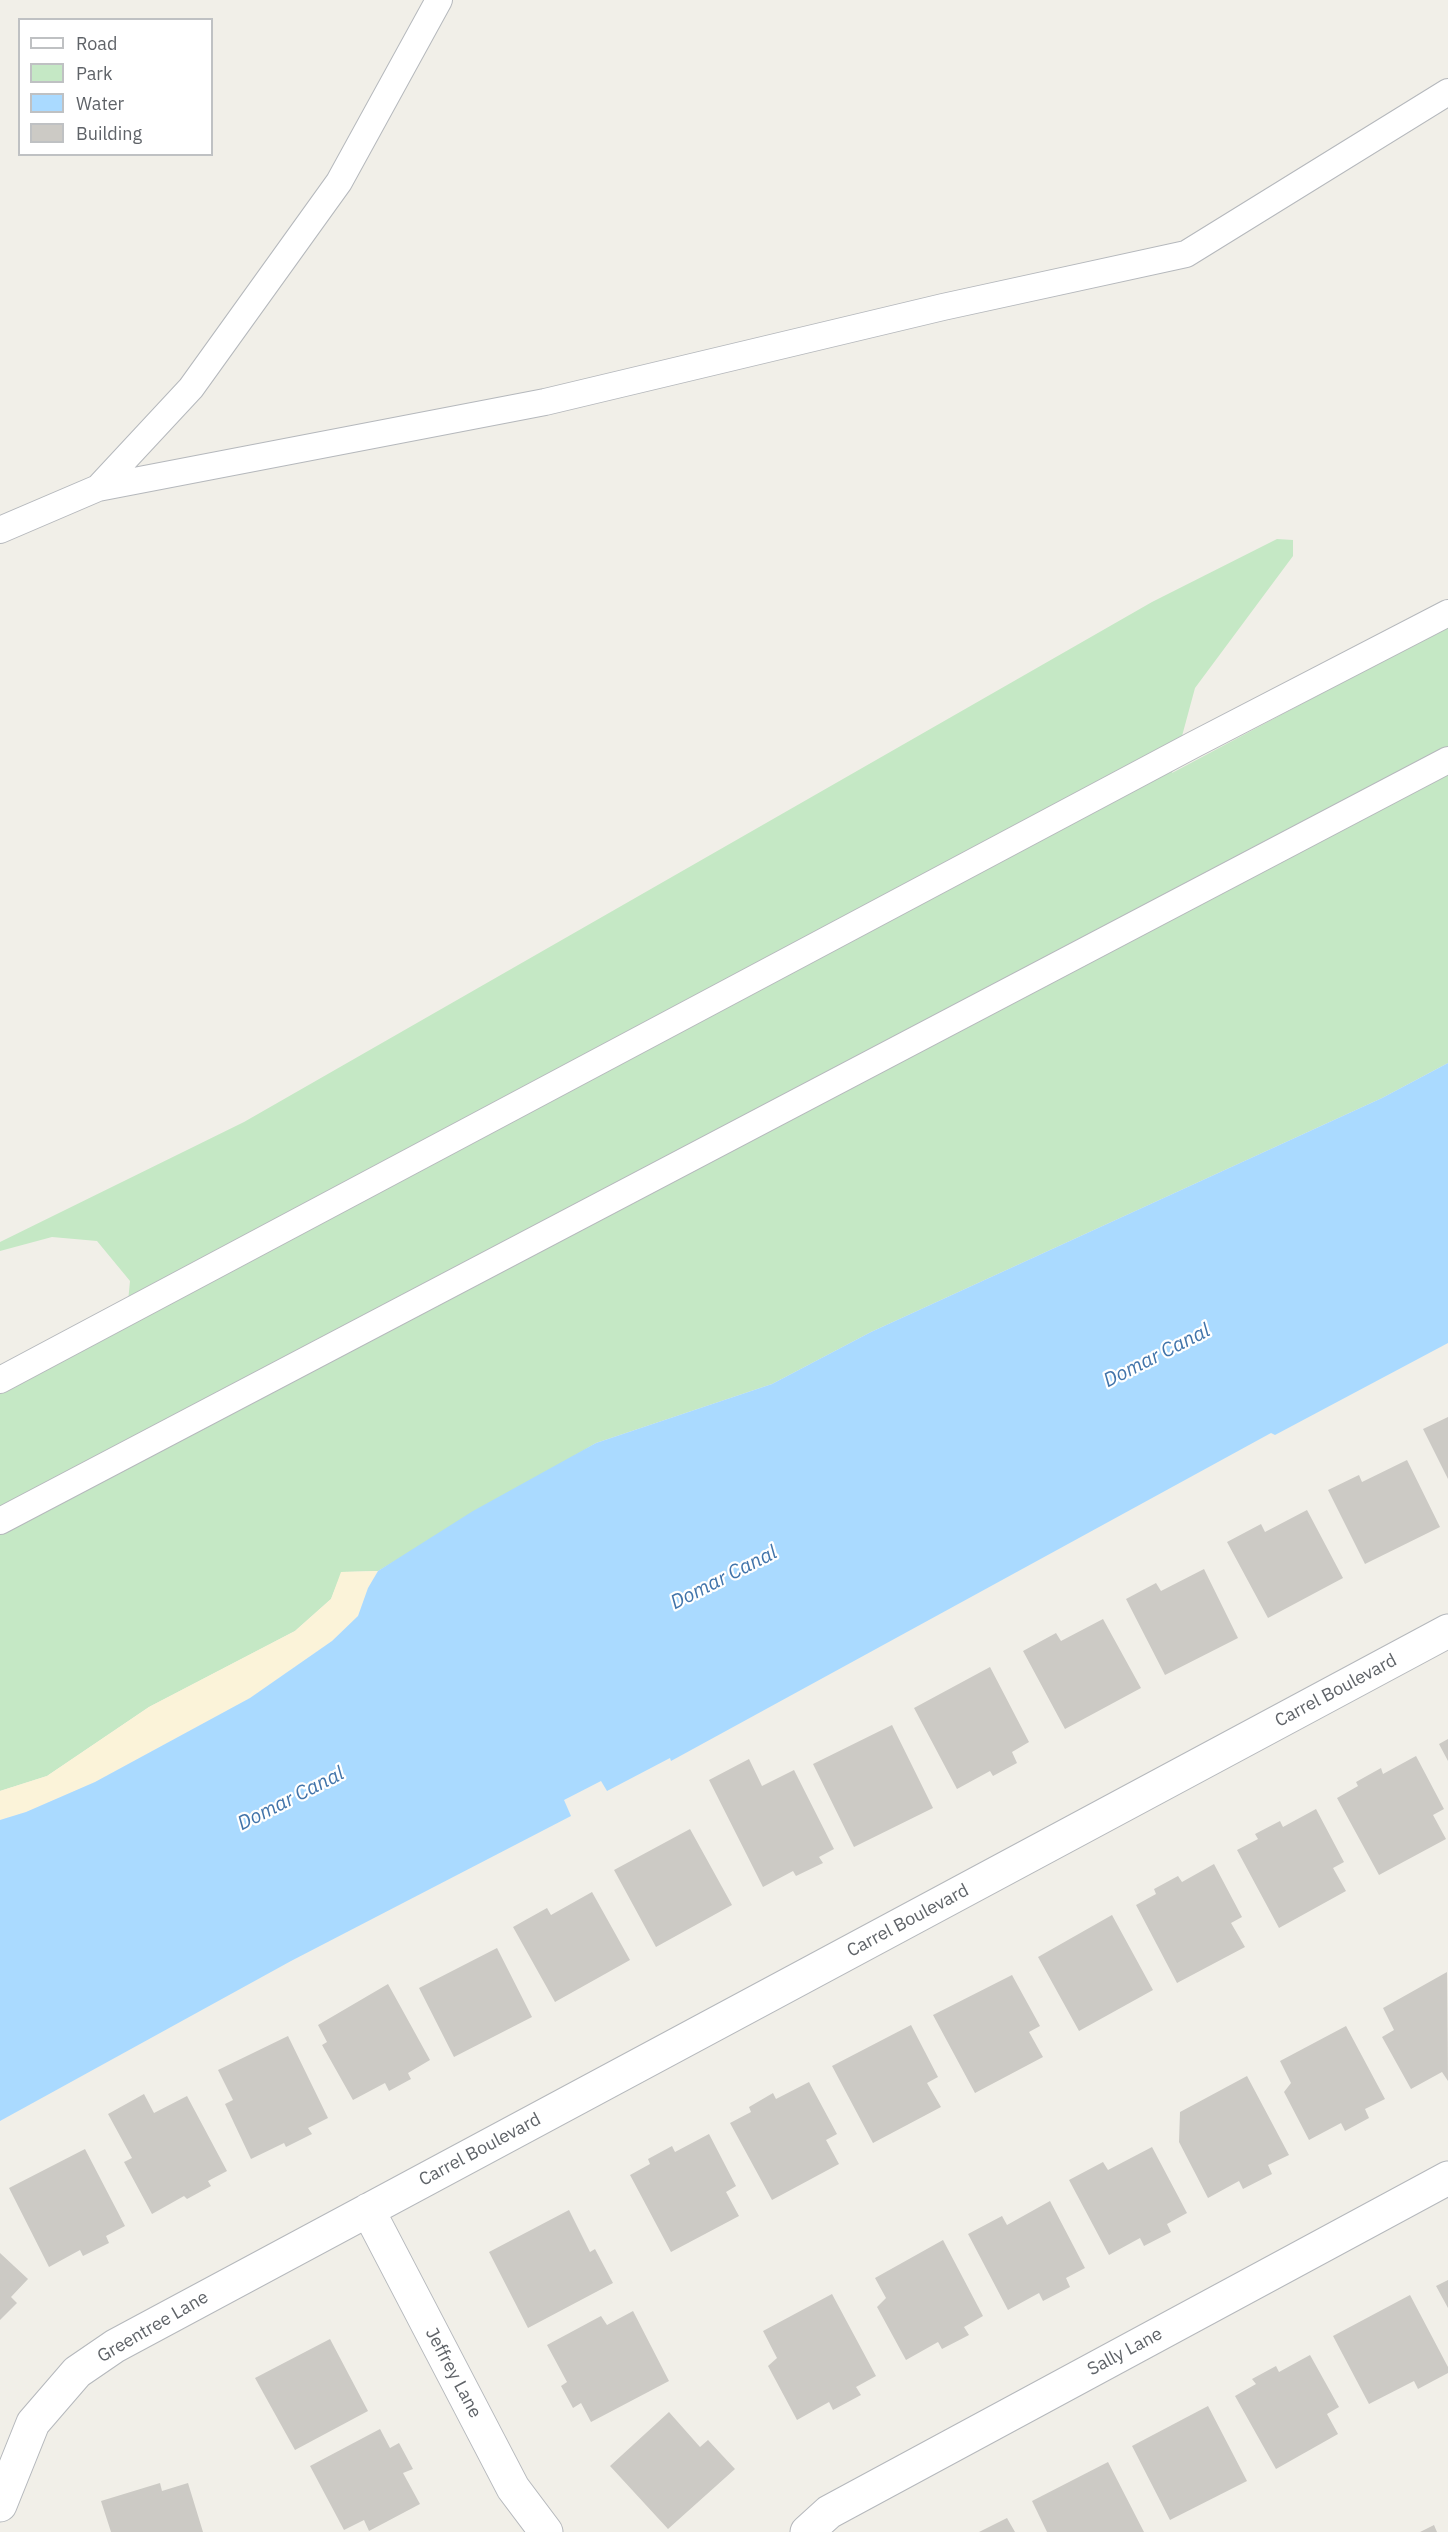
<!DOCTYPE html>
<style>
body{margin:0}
#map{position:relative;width:1448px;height:2532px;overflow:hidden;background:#f1efe8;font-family:"IBM Plex Sans",sans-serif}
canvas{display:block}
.legend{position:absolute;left:18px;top:18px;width:195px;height:138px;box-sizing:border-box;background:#fff;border:2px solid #bfc1c3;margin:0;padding:8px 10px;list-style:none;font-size:18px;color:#5f6368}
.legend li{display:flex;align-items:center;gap:12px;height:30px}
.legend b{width:30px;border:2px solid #bfc1c3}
</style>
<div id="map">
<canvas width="1448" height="2532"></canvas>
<ul class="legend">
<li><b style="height:8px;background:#fff"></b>Road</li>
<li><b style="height:16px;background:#c5e8c5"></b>Park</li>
<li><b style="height:16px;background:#aadaff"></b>Water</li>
<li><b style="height:16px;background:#cccac5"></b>Building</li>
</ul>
</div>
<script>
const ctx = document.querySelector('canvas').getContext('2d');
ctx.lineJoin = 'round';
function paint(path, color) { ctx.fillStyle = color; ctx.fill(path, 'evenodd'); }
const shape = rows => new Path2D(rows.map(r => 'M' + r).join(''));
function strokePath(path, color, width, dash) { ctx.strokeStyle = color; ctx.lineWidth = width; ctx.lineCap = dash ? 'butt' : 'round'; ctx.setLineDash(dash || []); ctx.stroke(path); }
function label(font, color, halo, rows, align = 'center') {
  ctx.font = font + ' "IBM Plex Sans",sans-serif'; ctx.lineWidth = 4.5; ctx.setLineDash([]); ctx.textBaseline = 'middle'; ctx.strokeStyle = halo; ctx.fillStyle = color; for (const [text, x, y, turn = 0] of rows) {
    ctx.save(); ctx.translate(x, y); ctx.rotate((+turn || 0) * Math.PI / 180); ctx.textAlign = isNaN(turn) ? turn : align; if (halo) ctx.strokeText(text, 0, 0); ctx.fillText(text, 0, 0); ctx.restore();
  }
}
const green = shape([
 [1277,539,1293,540,1293,556,1195,688,1172,773,1448,626,1448,1063,1382,1098,871,1332,772,1384,596,1443,378,1571,342,1572,331,1599,295,1631,149,1707,47,1776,0,1791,0,1391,128,1302,130,1281,97,1241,52,1237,0,1251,0,1242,244,1122,1152,602]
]);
const sand = shape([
 [378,1571,368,1588,358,1616,332,1641,250,1698,95,1782,26,1812,0,1820,0,1791,47,1776,149,1707,295,1631,331,1599,341,1572]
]);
const water = shape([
 [1448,1063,1448,1343,1275,1435,1271,1433,671,1761,670,1758,607,1791,601,1781,564,1800,571,1816,291,1961,0,2121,0,1820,26,1812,95,1782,250,1698,332,1641,358,1616,368,1588,378,1571,473,1511,596,1443,772,1384,871,1332,1382,1098]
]);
const building = shape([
 [1448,1417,1448,1479,1423,1429],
 [1407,1460,1440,1527,1365,1564,1328,1490,1359,1475,1362,1482],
 [1307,1510,1343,1578,1268,1618,1227,1542,1261,1524,1265,1532],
 [1204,1569,1238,1638,1165,1675,1126,1599,1156,1583,1161,1591],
 [1103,1619,1141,1688,1065,1729,1023,1651,1056,1633,1061,1641],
 [990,1667,1029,1742,1012,1752,1017,1763,993,1776,990,1771,957,1789,914,1708],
 [892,1725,933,1808,854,1847,813,1764],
 [1448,1739,1448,1761,1439,1744],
 [1416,1756,1444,1809,1433,1815,1446,1839,1379,1875,1337,1798,1358,1786,1356,1782,1381,1768,1383,1774],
 [749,1759,762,1786,794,1770,834,1849,819,1857,823,1863,796,1876,793,1871,763,1887,709,1780],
 [1316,1809,1344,1862,1333,1868,1346,1891,1279,1928,1237,1850,1258,1839,1255,1834,1280,1821,1283,1827],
 [690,1829,732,1905,656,1947,614,1870],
 [1214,1864,1242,1917,1231,1923,1245,1947,1177,1983,1136,1905,1156,1894,1154,1889,1178,1876,1182,1882],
 [592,1892,630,1960,555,2002,513,1927,547,1908,551,1915],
 [1112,1915,1153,1990,1079,2031,1038,1957],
 [497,1948,532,2017,454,2057,419,1988],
 [1447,1972,1448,2081,1442,2072,1411,2089,1382,2037,1394,2030,1383,2008],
 [1012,1975,1040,2026,1029,2032,1043,2057,975,2093,933,2015],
 [388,1984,430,2060,408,2073,411,2079,389,2091,385,2083,353,2100,322,2045,327,2042,318,2025],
 [911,2025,938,2077,927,2083,941,2107,873,2143,832,2066],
 [1346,2026,1385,2099,1365,2109,1369,2118,1345,2131,1341,2123,1309,2140,1284,2092,1291,2083,1280,2061],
 [288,2036,328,2118,308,2128,312,2134,286,2147,284,2143,251,2159,225,2104,233,2100,218,2070],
 [1247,2076,1289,2155,1268,2165,1272,2174,1243,2189,1239,2181,1208,2198,1179,2142,1180,2112],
 [809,2082,837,2134,826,2140,839,2164,772,2200,730,2123,751,2112,749,2107,773,2093,776,2099],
 [144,2094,154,2113,187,2096,227,2171,208,2181,211,2186,187,2199,184,2196,152,2214,124,2162,132,2158,108,2114],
 [709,2134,736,2186,726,2192,739,2216,671,2252,630,2175,650,2164,648,2159,672,2146,675,2152],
 [1152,2147,1187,2213,1167,2224,1171,2232,1144,2246,1140,2238,1109,2255,1069,2180,1103,2162,1108,2170],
 [85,2149,125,2226,106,2236,109,2243,83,2256,80,2250,49,2267,9,2188],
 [1050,2201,1085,2268,1066,2278,1070,2287,1043,2301,1039,2293,1008,2310,968,2234,1002,2216,1007,2225],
 [569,2210,590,2252,595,2249,613,2283,528,2328,489,2252],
 [943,2240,983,2316,964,2327,969,2335,942,2349,938,2342,906,2360,877,2307,886,2298,875,2278],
 [0,2253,28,2279,11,2297,17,2303,0,2320],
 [1448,2280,1448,2308,1436,2286],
 [832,2294,876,2376,856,2387,861,2395,833,2410,829,2402,797,2420,768,2366,777,2358,763,2331],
 [1410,2295,1448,2367,1448,2373,1418,2389,1414,2381,1369,2404,1333,2336],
 [633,2311,669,2381,591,2422,581,2403,573,2408,561,2386,567,2382,547,2345,601,2316,607,2325],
 [330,2339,368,2411,295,2450,255,2378],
 [1310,2355,1339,2407,1327,2414,1338,2434,1276,2469,1235,2396,1256,2384,1252,2379,1276,2366,1279,2372],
 [1208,2406,1247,2481,1170,2520,1132,2446],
 [669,2412,700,2447,708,2440,735,2469,668,2529,610,2466],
 [380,2429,390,2448,399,2443,413,2469,403,2473,420,2504,369,2531,364,2520,344,2530,310,2466],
 [1108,2462,1144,2532,1047,2532,1032,2501],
 [160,2483,162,2491,188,2483,203,2532,111,2532,101,2501],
 [1007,2518,1015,2532,979,2532],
 [1434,2525,1437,2532,1420,2532]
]);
const lane = shape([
 [98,488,191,388,339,182,439,0],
 [0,530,98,488,545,402,943,307,1186,254,1448,92],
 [0,1380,1193,745,1448,613],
 [0,1521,1448,760]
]);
const street = shape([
 [368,2210,513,2488,546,2532],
 [0,2505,33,2423,77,2372,115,2346,1448,1631],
 [807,2532,829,2512,1448,2178]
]);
const streetNames = [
 ["Carrel Boulevard",1336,1691,-28],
 ["Carrel Boulevard",908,1921,-28],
 ["Carrel Boulevard",480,2150,-28],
 ["Greentree Lane",153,2327,-30],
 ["Sally Lane",1125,2352,-28],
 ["Jeffrey Lane",453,2373,62]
];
const waterNames = [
 ["Domar Canal",1157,1356,-27],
 ["Domar Canal",724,1578,-27],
 ["Domar Canal",291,1799,-27]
];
paint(green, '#c5e8c5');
paint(sand, '#fbf3d9');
paint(water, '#aadaff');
paint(building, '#cccac5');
strokePath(lane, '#b5b8bc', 28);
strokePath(street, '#b5b8bc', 35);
strokePath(lane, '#fff', 26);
strokePath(street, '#fff', 33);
label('18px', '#5f6368', '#fff', streetNames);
label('italic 20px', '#4174aa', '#fff', waterNames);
</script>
